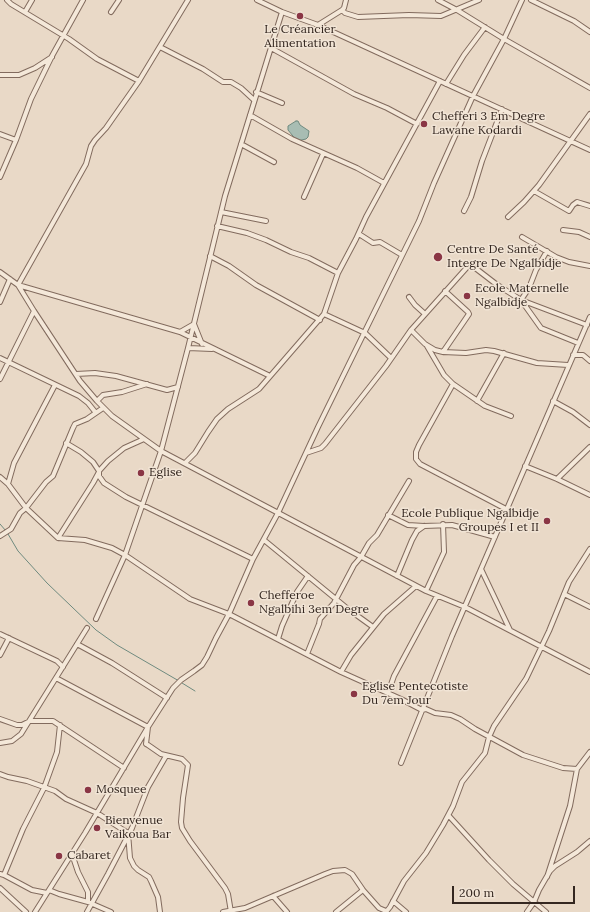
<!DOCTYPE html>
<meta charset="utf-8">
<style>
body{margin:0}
#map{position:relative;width:590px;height:912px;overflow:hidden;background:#e9d9c7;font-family:Lora,serif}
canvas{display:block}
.scale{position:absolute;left:452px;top:886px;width:123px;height:18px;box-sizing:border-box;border:2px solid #342720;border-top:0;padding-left:5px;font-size:12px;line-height:14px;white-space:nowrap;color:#342720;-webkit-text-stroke:3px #f1e4d5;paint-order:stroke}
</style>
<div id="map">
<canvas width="590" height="912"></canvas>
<div class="scale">200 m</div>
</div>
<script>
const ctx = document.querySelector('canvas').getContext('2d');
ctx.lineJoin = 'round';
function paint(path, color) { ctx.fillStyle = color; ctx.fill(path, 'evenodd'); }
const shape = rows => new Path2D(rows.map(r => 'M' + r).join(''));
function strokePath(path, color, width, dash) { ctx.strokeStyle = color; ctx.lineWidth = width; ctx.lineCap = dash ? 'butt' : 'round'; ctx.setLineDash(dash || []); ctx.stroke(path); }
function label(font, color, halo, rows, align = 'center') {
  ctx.font = font + ' Lora,serif'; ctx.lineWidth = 3; ctx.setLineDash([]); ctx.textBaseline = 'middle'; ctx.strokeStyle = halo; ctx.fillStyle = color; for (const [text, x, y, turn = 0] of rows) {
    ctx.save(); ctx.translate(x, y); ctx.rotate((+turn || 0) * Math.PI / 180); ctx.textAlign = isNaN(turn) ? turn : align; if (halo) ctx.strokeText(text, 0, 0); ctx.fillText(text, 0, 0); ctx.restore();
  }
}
const water = shape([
 [296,121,298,121,300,125,309,131,308,137,306,139,297,141,288,130,288,126,296,121]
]);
const stream = shape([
 [0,524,6,531],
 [8,534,18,551,47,583,96,630,117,645,179,681],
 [182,683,195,691]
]);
const minor = shape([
 [7,0,11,4,69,39,97,59,139,81],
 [188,0,139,81,106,128,95,140,91,146,86,164,18,285,180,332,194,324,202,344],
 [257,0,282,12,318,25,590,150],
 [438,0,457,10,504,39,590,88],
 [531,0,574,21,590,32],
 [342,10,345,13,358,17,409,15,441,16,479,0],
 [25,12,32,0],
 [111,12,119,0],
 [318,25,342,10,344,8,346,0],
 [160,47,203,69,223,82,231,82,241,88,254,100],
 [271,48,354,94,387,108,417,124],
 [0,75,19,75,35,68,52,57],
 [446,84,464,55,485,27],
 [256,92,282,103],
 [250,115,292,139,357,168,384,183],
 [0,134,16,140],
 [241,144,274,162],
 [0,177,16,140,31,99,52,56,83,0],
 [534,191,569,211,573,205,577,202,590,206],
 [304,197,323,154],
 [464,211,471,197,482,161,502,109],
 [221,212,266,221],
 [508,217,524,202,539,185,590,114],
 [217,226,247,233,266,240,291,252,309,258,338,273],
 [563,230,579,232,590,237],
 [359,234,373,243,380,242,402,255],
 [522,237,556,257,569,262,590,266],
 [547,251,536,270,529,288,521,300,541,328,578,343],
 [210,256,229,266,256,285,320,320],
 [0,272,18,285,34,311,80,381,97,401,112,416,161,451,426,591,465,607,590,672],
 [409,297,415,305,425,314],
 [0,302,10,279],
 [411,330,425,344,435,350,443,352,466,353,486,350,494,351,537,363,568,365],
 [180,332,270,376],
 [427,346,444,375,453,384,485,406,511,416],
 [188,348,212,349],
 [443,352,469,314,468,312,445,291],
 [573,355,583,355,590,361],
 [0,358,79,396,88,403,96,413],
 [391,358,365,333,324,314,338,273,356,239,366,217,440,81],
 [76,374,95,373,116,376,167,390,178,387],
 [0,379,34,311],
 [453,384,419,445,416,452,416,459,420,464,506,509],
 [97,401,103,395,122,392,147,384],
 [477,401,504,353],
 [553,401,573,412,590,425],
 [66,443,81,452,93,462,99,471,108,461,124,448,144,439],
 [306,453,321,448,325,444,386,366,411,330,470,264,496,284,521,300,587,325],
 [185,463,195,453,208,432,217,419,228,409,259,389,324,314],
 [525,466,557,479,590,495],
 [99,471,99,476,104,483,126,497,253,559],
 [0,477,8,484,26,508,58,538,85,540,112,548,125,555,190,599,229,614,341,672,401,699,422,710,426,709,435,713,451,715,460,719,475,729,523,755,563,768,577,769],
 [557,479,590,447],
 [8,484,14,463,55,385],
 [388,515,408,525,424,526,452,525,495,537],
 [0,536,11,529,20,513,26,508,46,482,53,476,73,428,75,424,87,419,103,408],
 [58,538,93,483,99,472],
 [264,540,348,609,373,627],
 [481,569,510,630],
 [397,576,412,540,417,531,424,526],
 [426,591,444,552,443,524],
 [564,594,590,607],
 [96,619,125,555,161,451,188,348,225,196,282,12],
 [0,634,57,661,63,667],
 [278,639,282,626,297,592,308,576],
 [77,644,112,663,167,698],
 [307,654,319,624,320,619,334,603,354,565,361,557,369,543,377,535,409,481],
 [0,655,9,638],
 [341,672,351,655,384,614,416,586],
 [56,678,148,727,146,744,148,745,161,754,182,759,188,765,183,798,181,822,182,828,190,841,225,888,228,894,231,912],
 [388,693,394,676,437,596],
 [0,719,17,725,22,725,30,721,53,721,124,768],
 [0,743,12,741,21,734,87,628],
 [401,763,452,636,590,317],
 [0,774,8,777,27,781,55,791,66,799,97,813,128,833,130,858,134,866,138,870,149,877,151,881,158,897,160,912],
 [449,816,489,860,513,884,546,912],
 [72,854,78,872,88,892,88,902,111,912],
 [0,874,4,875,32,890,47,893],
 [4,875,23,829,44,788,57,752,60,725],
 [547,877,570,806,577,769,590,752],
 [0,888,26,912],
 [49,890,59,894,88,902],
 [273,896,287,912],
 [393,901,406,912],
 [35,912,85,833,148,727,173,688,181,680,194,671,202,665,207,657,216,638,229,614,253,559,278,513,318,427,419,221,434,183,473,96,504,39,522,0],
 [87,912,108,874,132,828,148,787,166,756],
 [223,912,245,908,325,874,333,871,345,870,352,874,363,890,379,908,386,911],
 [336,912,363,890],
 [386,912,390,907,404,881,426,853,443,825,453,806,462,782,485,753,489,737,494,726,526,679,549,631,569,582,590,549],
 [527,912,534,902,539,890,550,871,555,866,577,852,590,841]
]);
const markers = [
 [300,16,4,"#8a3645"],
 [424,124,4,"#8a3645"],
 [438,257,5,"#8a3645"],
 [467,296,4,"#8a3645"],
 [141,473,4,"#8a3645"],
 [547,521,4,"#8a3645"],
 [251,603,4,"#8a3645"],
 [354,694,4,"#8a3645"],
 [88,790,4,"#8a3645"],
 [97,828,4,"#8a3645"],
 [59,856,4,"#8a3645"]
];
const poiNames = [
 ["Le Créancier",300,30,"center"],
 ["Alimentation",300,44,"center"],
 ["Chefferi 3 Em Degre",432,117],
 ["Lawane Kodardi",432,131],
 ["Centre De Santé",447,250],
 ["Integre De Ngalbidje",447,264],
 ["Ecole Maternelle",475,289],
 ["Ngalbidje",475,303],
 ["Eglise",149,473],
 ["Ecole Publique Ngalbidje",539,514,"right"],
 ["Groupes I et II",539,528,"right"],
 ["Chefferoe",259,596],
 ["Ngalbihi 3em Degre",259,610],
 ["Eglise Pentecotiste",362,687],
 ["Du 7em Jour",362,701],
 ["Mosquee",96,790],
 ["Bienvenue",105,821],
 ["Vaikoua Bar",105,835],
 ["Cabaret",67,856]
];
paint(water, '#a8bdb3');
strokePath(water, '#6f8a7f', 1);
strokePath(stream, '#6f8a7f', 1);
strokePath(minor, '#826b5e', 6);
strokePath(minor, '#f4e8d9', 4);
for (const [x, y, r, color] of markers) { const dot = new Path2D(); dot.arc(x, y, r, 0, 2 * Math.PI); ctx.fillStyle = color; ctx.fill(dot); strokePath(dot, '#f1e4d5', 1.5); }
label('12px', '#342720', '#f1e4d5', poiNames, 'left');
</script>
